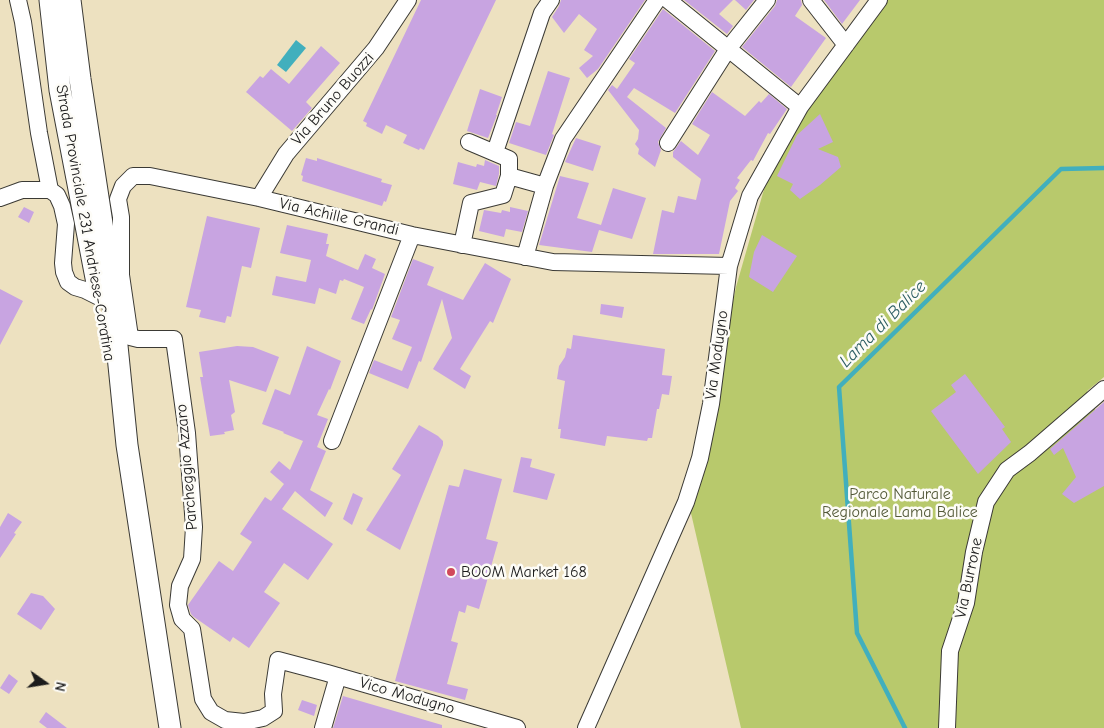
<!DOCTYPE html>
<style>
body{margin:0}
#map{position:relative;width:1104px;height:728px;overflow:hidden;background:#ede1c0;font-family:"Comic Neue",sans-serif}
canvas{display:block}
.north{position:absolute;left:20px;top:658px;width:50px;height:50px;-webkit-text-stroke:4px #fdfcf7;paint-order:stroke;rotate:103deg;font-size:14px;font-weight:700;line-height:20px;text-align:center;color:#1c1c1c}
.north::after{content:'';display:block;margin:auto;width:18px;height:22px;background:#1c1c1c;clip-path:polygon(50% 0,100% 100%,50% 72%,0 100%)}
</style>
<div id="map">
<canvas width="1104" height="728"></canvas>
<div class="north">N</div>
</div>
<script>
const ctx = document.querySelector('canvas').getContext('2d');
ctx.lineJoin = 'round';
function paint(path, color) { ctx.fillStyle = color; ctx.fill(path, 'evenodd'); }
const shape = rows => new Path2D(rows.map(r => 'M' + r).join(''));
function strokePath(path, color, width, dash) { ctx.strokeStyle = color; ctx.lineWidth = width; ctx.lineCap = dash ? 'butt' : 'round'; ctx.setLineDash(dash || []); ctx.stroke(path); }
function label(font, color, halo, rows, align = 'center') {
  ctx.font = font + ' "Comic Neue",sans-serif'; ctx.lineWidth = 5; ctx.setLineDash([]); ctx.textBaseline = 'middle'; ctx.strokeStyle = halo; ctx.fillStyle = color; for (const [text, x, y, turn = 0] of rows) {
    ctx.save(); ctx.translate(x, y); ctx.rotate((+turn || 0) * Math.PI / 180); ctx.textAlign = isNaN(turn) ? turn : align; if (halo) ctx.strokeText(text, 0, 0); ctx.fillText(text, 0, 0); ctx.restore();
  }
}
const green = shape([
 [883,0,1104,0,1104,377,1087,391,1104,430,1104,728,741,728,690,509,736,287,777,144]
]);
const water = shape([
 [296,40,306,48,286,72,277,65]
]);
const stream = shape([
 [905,728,857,633,839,387,1061,169,1104,168]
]);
const building = shape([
 [421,0,496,0,424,150,420,148,419,150,403,143,407,135,386,125,382,134,366,126,367,123,363,121],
 [561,0,645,0,598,69,587,78,579,68,593,56,584,50,597,29,579,14,564,33,552,17,559,6],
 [684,0,733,0,719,14,733,26,727,34],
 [735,0,754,0,746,10],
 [777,0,801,0,802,5,795,16,826,38,791,87,742,47,775,6],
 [824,0,860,0,842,24],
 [663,9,715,51,675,113,634,88,627,97,666,128,658,142,661,150,655,167,638,154,639,149,635,144,638,139,639,130,608,90,612,85,617,89,635,63,629,59],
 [321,46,340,63,306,102,312,108,292,131,246,92,260,76,263,78,271,69,289,84],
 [548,71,570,78,552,134,554,135,546,155,509,143,516,122,530,126],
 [480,89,502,97,496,115,497,115,488,138,467,131],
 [712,92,745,116,759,101,761,103,769,94,787,109,770,134,768,133,753,161,751,160,737,178,740,180,735,188,738,191,730,201,719,254,653,254,662,210,674,213,678,196,696,200,701,179,673,157,673,152,681,141,698,155,710,135,692,124],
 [820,114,833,142,818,149,838,157,841,167,820,185,800,199,790,190,793,184,777,176,797,135],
 [576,138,601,146,593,171,565,162],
 [306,158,317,161,317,158,382,179,381,182,392,185,386,202,384,201,382,206,302,181,303,176,301,175],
 [485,160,499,166,499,174,496,186,480,182,477,190,453,184,458,162,476,167,477,164,484,166],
 [560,176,589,183,577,218,601,225,613,188,646,198,632,239,599,230,592,252,539,245],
 [24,207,34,212,29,223,18,217],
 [510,207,528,211,522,232,506,229,504,237,479,231,484,210,501,213,502,210,510,212],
 [207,216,260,228,251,268,242,266,231,317,227,316,225,323,199,317,201,310,186,307],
 [287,225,328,234,326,244,329,244,326,256,358,270,365,254,376,259,372,268,385,274,372,310,371,309,364,324,351,319,364,287,344,279,343,281,340,280,336,294,319,288,315,304,272,295,276,276,306,282,311,260,280,253],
 [762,235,797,256,773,292,749,277,754,252],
 [413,259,434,267,427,285,463,300,485,263,511,279,493,323,490,321,460,369,471,376,465,389,433,369,452,338,442,299,421,362,419,361,408,389,369,373,374,360,402,371,412,347,392,339,400,320,391,317],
 [0,289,23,301,0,345],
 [601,304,624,307,622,318,600,314],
 [573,335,665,349,662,375,672,376,669,395,662,394,659,409,657,409,652,438,648,438,647,441,607,436,605,446,560,438,561,429,558,429,565,381,557,379,559,366,565,357,567,348,571,349],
 [237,346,253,347,279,357,266,392,229,380,235,412,231,415,234,430,224,432,225,434,210,436,200,377,203,377,199,352],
 [307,346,341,361,330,390,329,389,317,415,328,419,317,447,326,451,310,490,333,503,325,517,295,491,282,509,333,544,308,580,284,563,264,592,280,603,249,648,233,637,230,642,194,617,191,614,188,605,219,561,233,571,252,542,240,534,265,497,271,501,284,484,270,472,279,461,290,470,303,441,283,433,284,432,262,424,275,389,290,395],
 [965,374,1005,427,1002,429,1011,442,978,474,931,411,956,392,951,385],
 [1104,402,1104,486,1074,503,1062,494,1076,477,1063,448,1054,455,1050,449],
 [419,425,438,436,443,441,443,445,400,550,366,530,401,475,392,469],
 [521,457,532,459,530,467,555,474,547,500,513,492],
 [464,469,502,479,486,539,498,542,479,609,467,605,465,613,459,611,451,641,458,643,447,684,468,689,465,700,395,681,449,485,459,487],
 [353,493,363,498,352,525,343,519],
 [8,513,22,522,14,533,16,534,0,558,0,527],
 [31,593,43,596,55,609,41,630,17,614],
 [9,674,18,681,9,694,0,688],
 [343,696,442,725,442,728,333,728],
 [302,700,317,705,314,716,298,710],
 [46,712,67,728,47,728,39,722]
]);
const minor = shape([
 [18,0,23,22,39,133,50,190],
 [668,0,800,107],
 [811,0,846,45],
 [469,142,509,159,509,176,545,186],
 [668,143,728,49,767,0],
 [495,152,542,13,551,0],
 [0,198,22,190,50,190,57,195,62,206,66,224,63,263,64,272,68,282,75,287,85,290,99,297],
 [259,198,286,154,376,48,408,0],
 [462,245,471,203,503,195,509,176],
 [525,257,545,186,563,139,657,0],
 [332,441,412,235],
 [323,728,338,676],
 [517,728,327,673,278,660,273,694,274,711,263,718,244,722,225,720,211,712,203,699,192,629,182,619,178,605,180,586,192,559,194,527,187,433,174,339,138,339,130,337,121,275,121,217,118,199,123,186,133,176,150,176,259,198,412,235,553,262,729,266],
 [586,728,686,502,700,458,711,404,729,266,750,196,800,107,879,0],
 [947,728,950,651,966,603,974,552,986,502,1007,470,1030,453,1104,389]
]);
const major = shape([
 [50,0,60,90,97,283],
 [70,0,80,79,110,276,127,445,170,728]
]);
const markers = [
 [451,572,5,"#d1495b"]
];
const streetNames = [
 ["Via Bruno Buozzi",333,99,-49],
 ["Via Achille Grandi",339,217,13],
 ["Strada Provinciale 231 Andriese-Coratina",85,223,80],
 ["Via Modugno",717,355,-82],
 ["Parcheggio Azzaro",187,467,-95],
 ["Via Burrone",969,578,-78],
 ["Vico Modugno",407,696,16]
];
const parkNames = [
 ["Parco Naturale",900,494],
 ["Regionale Lama Balice",900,512]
];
const poiNames = [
 ["BOOM Market 168",461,572]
];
const waterNames = [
 ["Lama di Balice",883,324,-45]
];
paint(green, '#b8c96c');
paint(water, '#41afbd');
strokePath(stream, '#41afbd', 4.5);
paint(building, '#c8a4e1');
strokePath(minor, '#3b3a35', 18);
strokePath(major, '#3b3a35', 23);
strokePath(minor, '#fff', 16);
strokePath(major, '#fff', 21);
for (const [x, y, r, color] of markers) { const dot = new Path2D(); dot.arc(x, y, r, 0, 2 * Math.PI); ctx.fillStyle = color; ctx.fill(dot); strokePath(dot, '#fdfcf7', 2); }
label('16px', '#1c1c1c', '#fdfcf7', streetNames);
label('16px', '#535938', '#fdfcf7', parkNames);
label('16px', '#1c1c1c', '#fdfcf7', poiNames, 'left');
label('italic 18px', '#2d5e64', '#fdfcf7', waterNames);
</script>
